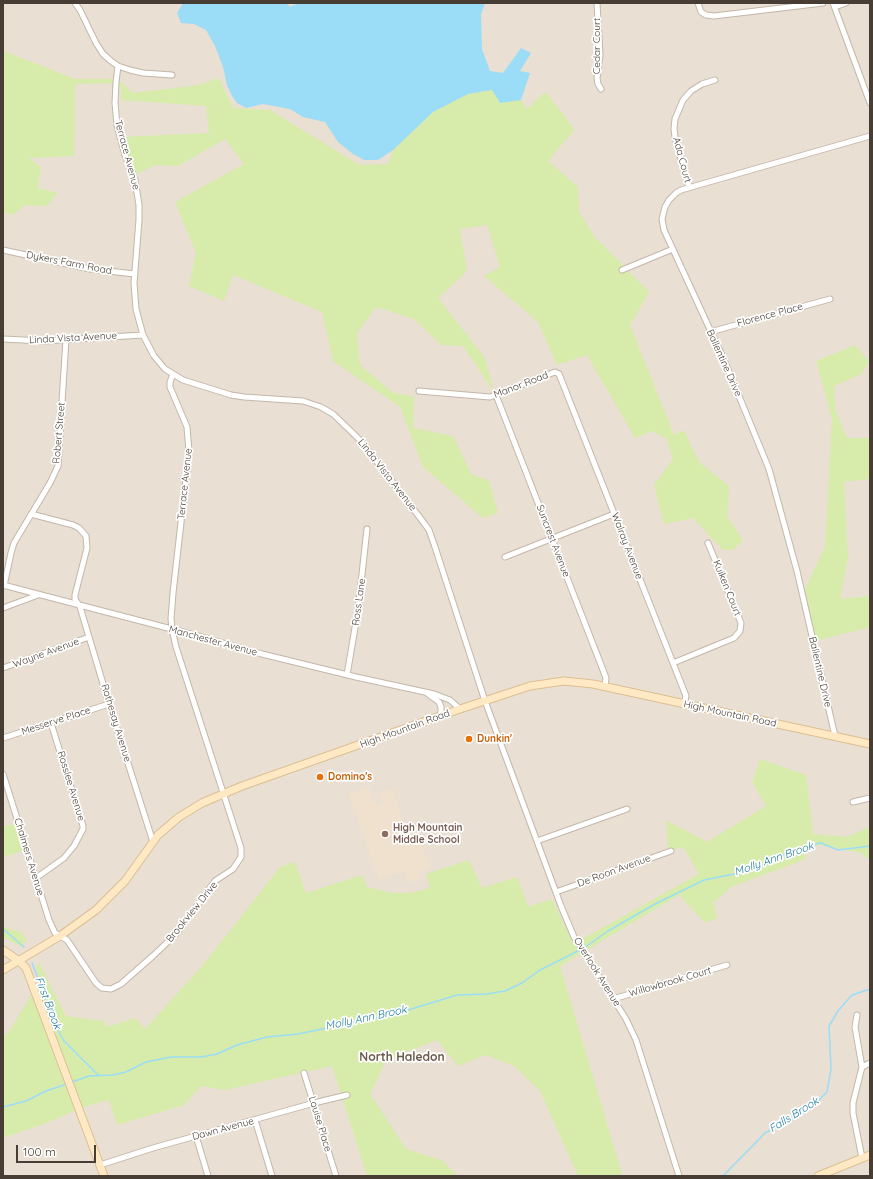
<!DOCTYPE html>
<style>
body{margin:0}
#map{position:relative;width:873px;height:1179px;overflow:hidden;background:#f4ede5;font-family:Quicksand,sans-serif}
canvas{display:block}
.frame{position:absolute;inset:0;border:4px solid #473d34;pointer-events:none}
.scale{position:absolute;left:16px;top:1145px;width:80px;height:18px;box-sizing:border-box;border:2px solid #473d34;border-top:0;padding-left:5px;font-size:12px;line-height:14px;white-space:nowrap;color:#473d34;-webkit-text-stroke:3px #fff;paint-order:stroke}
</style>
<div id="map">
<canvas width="873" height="1179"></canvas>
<div class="frame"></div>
<div class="scale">100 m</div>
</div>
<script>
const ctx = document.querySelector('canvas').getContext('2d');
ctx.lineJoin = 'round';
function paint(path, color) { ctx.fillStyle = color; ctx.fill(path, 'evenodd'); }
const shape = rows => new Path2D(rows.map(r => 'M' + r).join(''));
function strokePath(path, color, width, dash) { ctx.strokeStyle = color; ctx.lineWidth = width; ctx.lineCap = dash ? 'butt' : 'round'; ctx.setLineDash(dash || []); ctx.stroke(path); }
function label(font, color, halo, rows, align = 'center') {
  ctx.font = font + ' Quicksand,sans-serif'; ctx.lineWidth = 3.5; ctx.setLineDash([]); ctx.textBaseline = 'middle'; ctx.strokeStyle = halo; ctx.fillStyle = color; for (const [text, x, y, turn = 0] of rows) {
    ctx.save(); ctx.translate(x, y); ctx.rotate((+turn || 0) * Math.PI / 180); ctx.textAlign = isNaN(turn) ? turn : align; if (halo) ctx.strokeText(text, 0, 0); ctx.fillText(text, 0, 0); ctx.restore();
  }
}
const residential = shape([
 [3,3,870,3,870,1176,3,1176]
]);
const education = shape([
 [369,787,377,806,383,804,379,793,392,788,409,835,418,832,431,868,421,872,423,878,408,883,404,871,379,880,348,794]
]);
const green = shape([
 [3,52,6,52,75,79,117,79,133,93,199,85,219,78,233,108,270,110,359,165,388,164,393,150,433,112,468,94,492,90,500,102,521,100,527,109,545,92,564,115,574,130,548,161,578,187,579,212,595,237,649,292,630,325,674,435,684,430,699,462,729,486,727,517,743,540,733,550,723,550,693,518,664,524,654,485,673,459,666,438,652,431,635,438,587,355,557,365,538,322,484,276,500,267,487,225,460,229,467,271,438,298,485,358,494,392,463,346,441,345,414,319,376,307,357,333,360,365,392,392,414,397,413,428,453,436,471,474,489,481,498,513,483,518,423,467,400,407,333,361,322,312,233,275,224,301,189,286,196,253,175,202,244,164,225,139,178,166,155,165,133,176,121,137,209,133,206,106,121,100,121,87,110,83,75,84,74,156,29,158,41,167,38,188,58,193,46,206,24,205,13,215,3,213],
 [855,345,869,362,861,374,834,386,835,409,847,438,870,438,870,479,844,482,848,558,840,599,870,596,870,627,812,642,802,595,825,547,832,419,816,361],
 [760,759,806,775,813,834,847,837,870,827,870,861,862,853,821,845,803,847,806,859,731,887,713,903,717,918,705,923,679,895,560,966,622,1174,614,1176,578,1176,540,1091,514,1066,486,1055,458,1066,437,1040,386,1060,370,1094,406,1149,443,1161,458,1176,367,1176,332,1066,225,1090,201,1086,184,1105,117,1125,109,1100,80,1108,44,1124,3,1138,3,1035,8,1033,40,981,36,967,39,963,66,1016,104,1021,107,1027,135,1018,145,1029,203,965,281,866,295,862,306,893,362,875,367,887,392,893,410,893,430,888,426,874,469,860,482,888,517,877,528,907,552,899,573,944,699,874,683,847,668,851,666,820,707,842,766,806,752,782],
 [19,824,26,850,3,857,3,826],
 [3,927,21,932,27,941,20,946,3,937]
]);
const water = shape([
 [183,3,287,3,290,7,298,3,485,3,481,15,482,49,490,71,503,73,521,48,531,53,520,71,530,73,521,100,500,103,492,90,468,94,433,112,393,150,378,160,364,160,353,154,338,142,325,122,303,117,290,109,263,104,246,108,237,103,232,96,227,85,223,67,215,46,206,30,194,24,181,23,177,13]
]);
const stream = shape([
 [3,929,24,947],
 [584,948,608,931,655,904,704,880,739,873,771,862,783,855,808,845,821,843,838,850,870,846],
 [32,963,60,1034,64,1041,99,1076],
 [72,1082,89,1076,113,1075,126,1072,146,1062,171,1057,201,1057,217,1054,237,1045,267,1037,298,1034,395,1014,457,995,487,994,505,991,522,983,540,970,580,950],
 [3,1107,26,1101,46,1091,67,1084],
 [723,1176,765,1133,789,1121,816,1103,827,1092,831,1069,829,1026,838,1011,852,995,870,989]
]);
const street = shape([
 [75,3,80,10,96,43,103,54,111,61,118,66,130,70,143,73,172,75],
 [597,3,600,55,597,78,598,84,601,89],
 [698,3,701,12,706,15,714,16,823,3],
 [833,3,870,103],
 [835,7,846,3],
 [118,66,116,82,115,103,117,125,125,155,135,180,139,205,139,220,134,283,136,309,143,335,154,356,165,369,183,380,231,395,244,397,303,401,321,407,333,414,361,441,424,523,429,530,434,544,485,701,561,906,574,937,626,1019,636,1040,679,1176],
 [689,187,675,137,674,129,675,119,683,100,691,91,702,84,715,80],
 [3,250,90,269,135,274],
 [622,270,673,249],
 [710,332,830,299],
 [3,339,44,341,143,335],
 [419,391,490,397,555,372,559,374,686,696,684,704],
 [496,395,603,670,606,678,605,687],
 [31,514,73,525,79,528,86,536,87,548,75,595,75,599,80,607,107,697,153,842],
 [505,557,614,514],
 [3,585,183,632,262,654,356,677,434,694,450,700,460,709],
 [4,586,11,553,14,543,50,483,58,466,66,339],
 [3,608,38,595],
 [673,663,734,638,740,631,741,623,708,543],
 [3,668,89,637],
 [347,675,358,610,367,529],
 [428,694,439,702,441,707,441,716],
 [835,736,797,571,769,469,725,362,664,230,662,219,665,207,669,200,676,193,681,190,870,136],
 [3,738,109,704],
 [3,774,49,920,55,933,67,940,96,983,102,988,111,989,121,984,154,955,177,933,215,881,233,869,241,857,241,848,176,647,172,629,171,619,173,593,189,452,187,427,170,387,170,382,173,374],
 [853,802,870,798],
 [537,841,627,809],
 [36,878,64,858,74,846,83,829,83,826,51,723],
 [556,892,671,851],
 [613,999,727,965],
 [857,1015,855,1027,862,1067,853,1103,853,1113,862,1158],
 [862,1067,870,1063],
 [304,1073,336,1176],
 [255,1120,272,1176],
 [196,1136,208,1176],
 [100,1165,153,1148,314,1103,347,1095]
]);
const secondary = shape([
 [3,950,19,961,26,968,104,1176],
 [3,970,60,936,96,910,125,881,158,835,179,817,202,803,242,786,460,709,530,686,564,681,593,684,870,744],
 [818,1176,870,1155]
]);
const markers = [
 [469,739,4,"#e8710a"],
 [320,777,4,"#e8710a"],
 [385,834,4,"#8d6e63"]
];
const streetNames = [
 ["Cedar Court",597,46,-90],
 ["Terrace Avenue",127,155,75],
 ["Ada Court",682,160,75],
 ["Dykers Farm Road",69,263,11],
 ["Florence Place",770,315,-15],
 ["Linda Vista Avenue",73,338,-3],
 ["Ballentine Drive",724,363,66],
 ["Manor Road",521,385,-21],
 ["Robert Street",59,433,-85],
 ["Linda Vista Avenue",387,475,52],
 ["Terrace Avenue",185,484,-84],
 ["Suncrest Avenue",553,541,69],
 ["Walray Avenue",627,546,69],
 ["Kuiken Court",727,588,68],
 ["Ross Lane",359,602,-82],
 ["Manchester Avenue",213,641,15],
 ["Wayne Avenue",46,653,-20],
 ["Ballentine Drive",820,672,77],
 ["High Mountain Road",730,714,12],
 ["Messerve Place",56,721,-18],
 ["Rothesay Avenue",116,723,73],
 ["High Mountain Road",405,729,-20],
 ["Rosslee Avenue",71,786,73],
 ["Chalmers Avenue",29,857,73],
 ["De Roon Avenue",614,871,-20],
 ["Brookview Drive",192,912,-51],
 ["Overlook Avenue",597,972,58],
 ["Willowbrook Court",670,982,-16],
 ["Louise Place",320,1124,73],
 ["Dawn Avenue",223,1129,-15]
];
const foodNames = [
 ["Dunkin'",477,739],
 ["Domino's",328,777]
];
const educationNames = [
 ["High Mountain",393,828],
 ["Middle School",393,840]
];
const waterNames = [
 ["Molly Ann Brook",774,859,-19],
 ["First Brook",48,1003,69],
 ["Molly Ann Brook",366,1018,-12],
 ["Falls Brook",794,1115,-32]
];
const quarterNames = [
 ["North Haledon",402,1057]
];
paint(residential, '#e9dfd2');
paint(education, '#efe1cd');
paint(green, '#d7ecaa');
paint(water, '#9bddf7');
strokePath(stream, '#9bddf7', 1.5);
strokePath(street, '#c3b7aa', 7);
strokePath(secondary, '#dcbf92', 9);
strokePath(street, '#fff', 5);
strokePath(secondary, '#ffe9c4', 7);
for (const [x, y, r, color] of markers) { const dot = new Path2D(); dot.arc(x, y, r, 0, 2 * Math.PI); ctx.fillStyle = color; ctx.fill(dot); strokePath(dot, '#fff', 1.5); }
label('10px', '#473d34', '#fff', streetNames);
label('bold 10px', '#c56008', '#fff', foodNames, 'left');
label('bold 10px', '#785e54', '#fff', educationNames, 'left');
label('italic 11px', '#207da3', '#fff', waterNames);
label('bold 12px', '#6b594a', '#fff', quarterNames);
</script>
